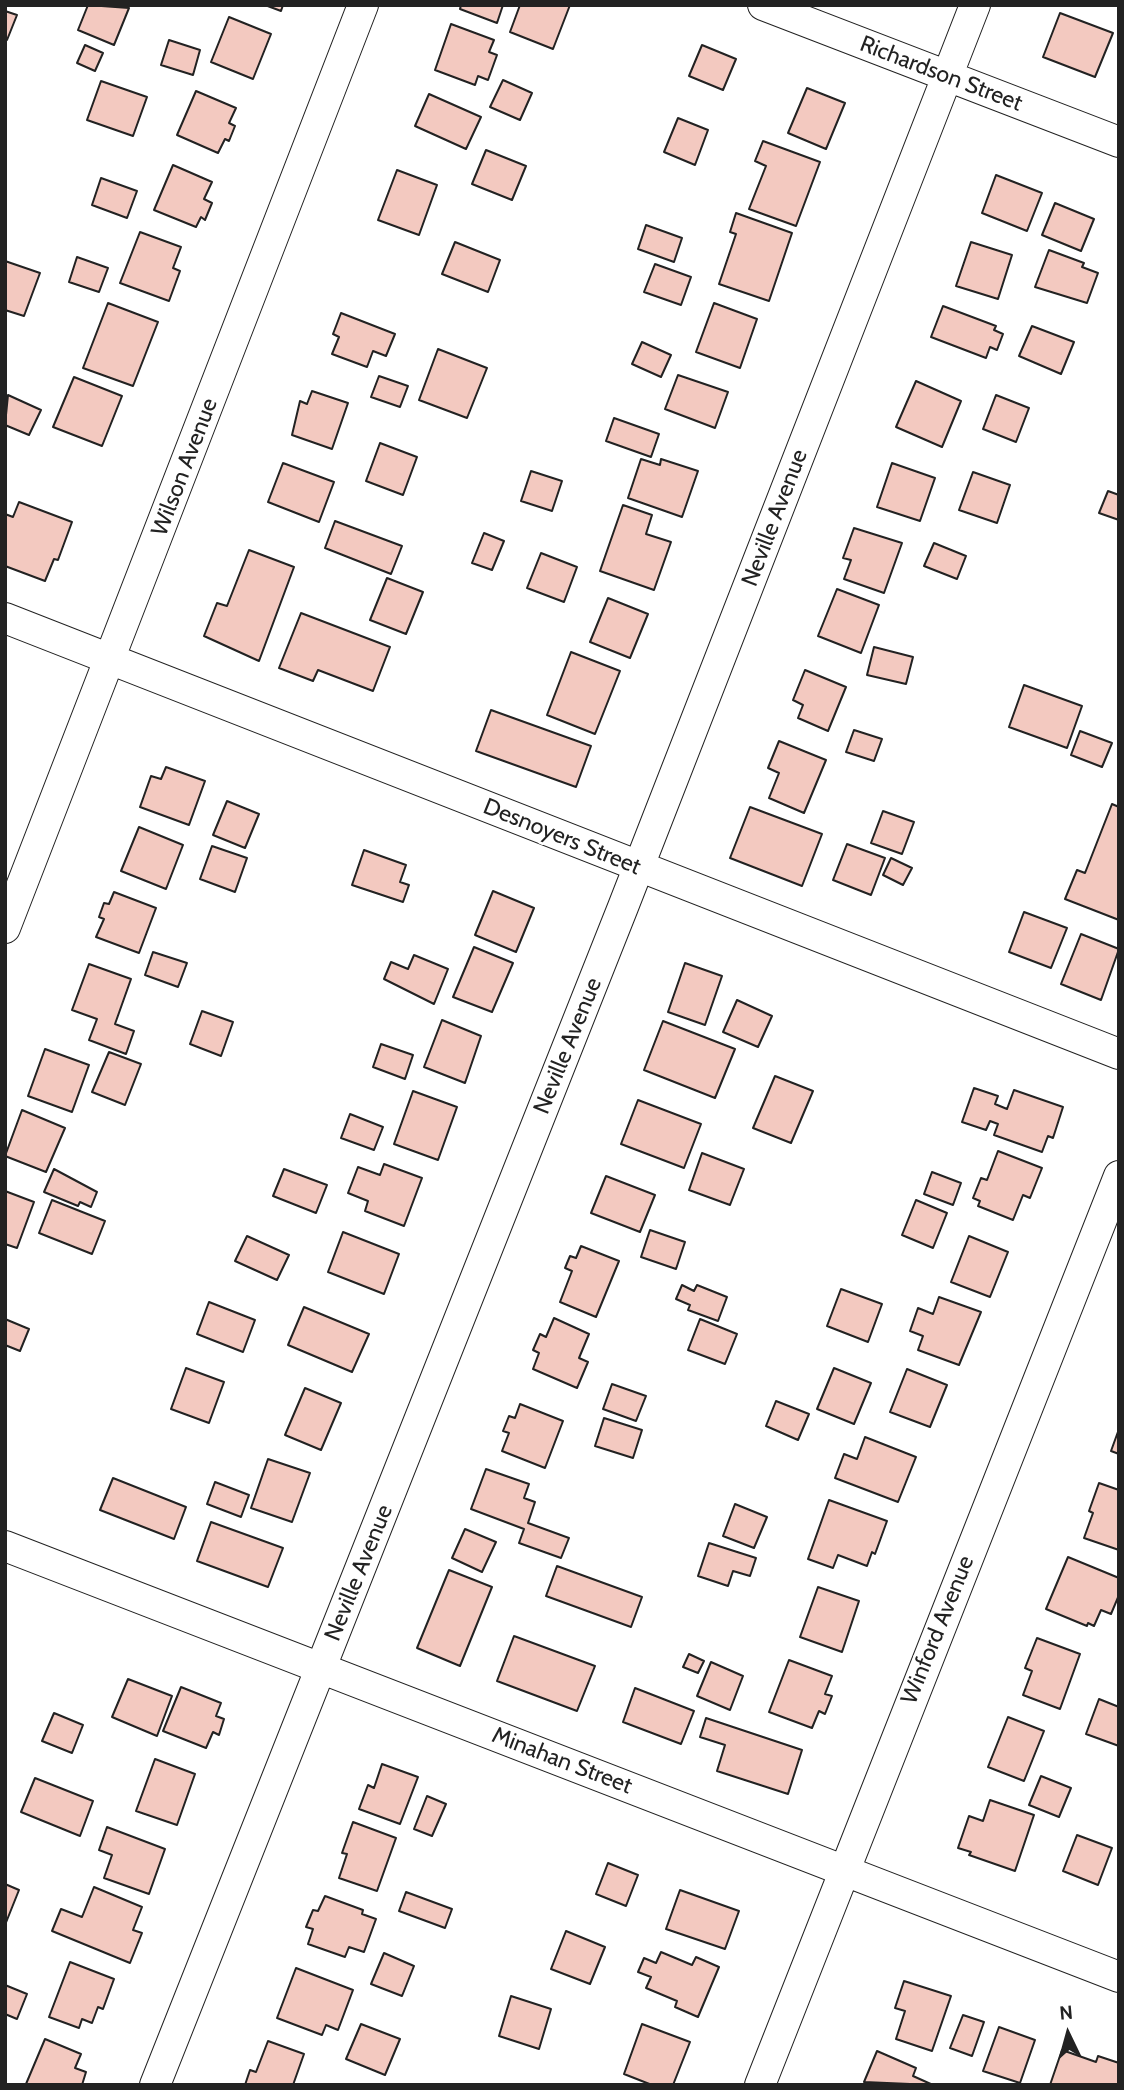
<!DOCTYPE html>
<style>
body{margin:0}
#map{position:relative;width:1124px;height:2090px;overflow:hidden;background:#fff;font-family:Cabin,sans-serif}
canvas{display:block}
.frame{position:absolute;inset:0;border:7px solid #222;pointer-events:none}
.north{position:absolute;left:1033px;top:1999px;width:70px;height:70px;-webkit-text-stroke:5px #fff;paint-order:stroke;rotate:355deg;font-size:19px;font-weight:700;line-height:28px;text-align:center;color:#222}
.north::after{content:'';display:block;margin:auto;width:24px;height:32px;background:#222;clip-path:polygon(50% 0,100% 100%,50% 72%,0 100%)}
</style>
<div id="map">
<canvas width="1124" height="2090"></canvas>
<div class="frame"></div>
<div class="north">N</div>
</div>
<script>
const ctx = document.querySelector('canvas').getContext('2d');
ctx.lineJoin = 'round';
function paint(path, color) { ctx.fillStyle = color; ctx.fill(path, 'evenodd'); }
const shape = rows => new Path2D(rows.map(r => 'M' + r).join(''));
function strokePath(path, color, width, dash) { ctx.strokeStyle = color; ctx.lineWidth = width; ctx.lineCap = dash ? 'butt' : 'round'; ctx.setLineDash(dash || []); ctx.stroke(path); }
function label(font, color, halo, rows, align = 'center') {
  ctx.font = font + ' Cabin,sans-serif'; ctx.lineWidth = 5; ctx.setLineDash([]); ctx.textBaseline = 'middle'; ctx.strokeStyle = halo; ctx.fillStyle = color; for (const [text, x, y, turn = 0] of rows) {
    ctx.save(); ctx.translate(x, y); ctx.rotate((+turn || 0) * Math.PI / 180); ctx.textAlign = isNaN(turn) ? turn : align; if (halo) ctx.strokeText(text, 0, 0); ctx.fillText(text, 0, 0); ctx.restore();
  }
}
const building = shape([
 [88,5,129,8,114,45,78,30,88,5],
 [265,5,283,5,281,11,265,5],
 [461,5,503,5,497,23,460,9,461,5],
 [520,5,570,5,553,49,510,32,520,5],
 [5,11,17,15,7,40,5,40,5,11],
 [1060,13,1113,33,1095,77,1043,57,1060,13],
 [229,17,271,34,253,79,211,62,229,17],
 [451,24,494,40,489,52,497,55,488,80,478,76,475,85,435,70,451,24],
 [169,40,200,50,193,75,161,65,169,40],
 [85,45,103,53,95,71,77,63,85,45],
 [702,45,736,59,723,90,689,76,702,45],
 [503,80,532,93,520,120,490,107,503,80],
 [101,81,147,97,133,136,87,120,101,81],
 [807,88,845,103,826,149,788,133,807,88],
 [196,91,236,108,229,123,235,126,229,141,225,139,218,153,177,135,196,91],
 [429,94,481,117,466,149,415,126,429,94],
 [678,118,708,130,695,165,664,152,678,118],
 [763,141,820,162,796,226,749,209,766,166,755,161,763,141],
 [486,150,526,166,512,200,472,184,486,150],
 [173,165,212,182,204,199,212,203,205,220,201,217,196,227,154,210,173,165],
 [397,170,437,185,419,235,378,220,397,170],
 [996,175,1042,193,1027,231,982,213,996,175],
 [101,178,137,191,127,218,92,205,101,178],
 [1055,203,1094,219,1081,251,1042,235,1055,203],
 [736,213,792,233,769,301,719,284,736,234,730,232,736,213],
 [646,225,682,238,674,262,638,249,646,225],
 [140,232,181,247,173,268,180,271,169,301,120,283,140,232],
 [455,242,500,260,488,292,442,274,455,242],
 [971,242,1012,255,998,299,956,286,971,242],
 [1049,250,1084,263,1082,267,1098,273,1087,303,1035,287,1049,250],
 [77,257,108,268,99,292,69,282,77,257],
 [5,261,40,273,24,316,5,310,5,261],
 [655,264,691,277,681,305,644,292,655,264],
 [108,303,158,322,133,386,83,368,108,303],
 [714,303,757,319,740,368,696,352,714,303],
 [943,306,996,326,994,330,1003,334,997,350,990,347,986,358,931,337,943,306],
 [341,313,395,334,386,356,373,351,367,367,332,354,339,337,333,334,341,313],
 [1032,326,1074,342,1061,374,1019,356,1032,326],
 [642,342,671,355,661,377,632,364,642,342],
 [438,349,487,368,467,418,419,400,438,349],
 [678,375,728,392,715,428,665,409,678,375],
 [379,376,408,386,400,407,371,397,379,376],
 [74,377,122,396,102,446,53,427,74,377],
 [916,381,961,401,942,447,896,427,916,381],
 [312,391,348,403,332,449,292,435,300,401,307,404,312,391],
 [8,395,41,410,29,435,5,425,8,395],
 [996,395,1029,408,1016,442,983,429,996,395],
 [614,418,659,434,651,457,606,441,614,418],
 [380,443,417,457,403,495,366,481,380,443],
 [641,459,660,465,661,459,698,471,682,517,628,498,641,459],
 [283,463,334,482,319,522,268,502,283,463],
 [892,463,935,478,920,521,877,507,892,463],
 [531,471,562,481,552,511,521,501,531,471],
 [973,472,1010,485,997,523,959,510,973,472],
 [1108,491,1119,495,1119,520,1099,513,1108,491],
 [19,502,72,522,58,560,54,559,45,581,5,566,5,514,13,517,19,502],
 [623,505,652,515,646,534,671,542,654,590,600,571,623,505],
 [335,521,402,546,391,574,325,548,335,521],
 [854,528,902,543,884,593,844,579,851,560,843,558,854,528],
 [484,533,504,541,492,570,472,563,484,533],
 [934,543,966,556,957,579,924,566,934,543],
 [249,550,294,567,259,661,204,636,217,603,227,606,249,550],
 [541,553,577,567,564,602,527,588,541,553],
 [387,578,423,592,406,634,370,620,387,578],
 [837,589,879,605,861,653,818,636,837,589],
 [608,598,648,614,630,658,590,642,608,598],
 [301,613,390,647,373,691,318,670,313,681,279,668,301,613],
 [874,647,913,657,906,684,867,675,874,647],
 [571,652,620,671,595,734,547,715,571,652],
 [805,670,846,687,828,731,798,718,803,705,793,700,805,670],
 [1024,685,1082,706,1067,748,1009,727,1024,685],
 [491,710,591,746,576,787,476,751,491,710],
 [854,730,882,739,874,761,846,752,854,730],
 [1080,731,1112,743,1102,767,1071,755,1080,731],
 [779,741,826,760,804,813,769,798,779,773,768,768,779,741],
 [166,767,205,781,189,825,140,807,151,776,161,779,166,767],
 [227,801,259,814,245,848,213,835,227,801],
 [1112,804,1119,807,1119,920,1065,899,1077,870,1085,873,1112,804],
 [750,807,822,834,802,886,730,858,750,807],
 [883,811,914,822,902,854,871,843,883,811],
 [139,827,183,845,166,889,121,871,139,827],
 [847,844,885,858,871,895,833,880,847,844],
 [212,846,247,858,235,892,200,879,212,846],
 [364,850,406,865,400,882,409,885,403,902,352,885,364,850],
 [891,858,912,868,903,885,883,875,891,858],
 [493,891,534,908,516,952,475,935,493,891],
 [114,892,156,908,139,953,96,937,104,919,99,917,104,903,109,904,114,892],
 [1024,912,1067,928,1051,968,1009,952,1024,912],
 [1081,934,1119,949,1101,1000,1061,984,1081,934],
 [474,947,513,963,492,1012,453,997,474,947],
 [153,952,187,963,178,987,145,975,153,952],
 [414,955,448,969,434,1004,384,979,391,962,408,969,414,955],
 [685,963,722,976,705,1025,668,1012,685,963],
 [89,964,131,979,115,1024,134,1031,126,1054,89,1040,97,1019,72,1010,89,964],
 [737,1000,772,1016,758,1047,723,1032,737,1000],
 [202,1011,233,1022,221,1056,190,1044,202,1011],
 [442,1020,481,1036,465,1083,424,1067,442,1020],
 [663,1021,735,1049,715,1098,644,1070,663,1021],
 [381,1044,413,1055,405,1079,373,1067,381,1044],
 [45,1049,89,1065,72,1112,28,1096,45,1049],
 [109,1052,141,1064,125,1105,92,1092,109,1052],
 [775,1076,813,1091,791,1143,753,1128,775,1076],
 [974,1088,998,1096,995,1104,1007,1109,1014,1090,1063,1107,1053,1138,1048,1136,1042,1152,994,1135,998,1124,990,1121,986,1130,962,1122,974,1088],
 [413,1091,457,1107,438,1160,394,1144,413,1091],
 [638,1100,701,1124,684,1168,621,1144,638,1100],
 [22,1110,65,1128,46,1172,5,1156,22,1110],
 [350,1114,383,1127,374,1150,341,1138,350,1114],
 [998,1151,1042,1168,1030,1198,1023,1195,1013,1220,978,1206,980,1201,973,1198,981,1178,987,1180,998,1151],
 [702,1153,744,1169,730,1205,689,1190,702,1153],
 [384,1164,422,1178,404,1226,365,1211,368,1201,348,1193,358,1167,380,1175,384,1164],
 [54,1169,97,1192,91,1207,80,1202,78,1206,44,1192,54,1169],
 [284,1169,327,1185,316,1213,273,1196,284,1169],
 [932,1172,961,1183,953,1205,924,1194,932,1172],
 [606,1176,655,1195,640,1232,591,1213,606,1176],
 [5,1191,34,1202,17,1248,5,1244,5,1191],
 [52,1200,105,1221,92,1254,39,1233,52,1200],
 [916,1200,947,1213,933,1248,902,1235,916,1200],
 [650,1230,685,1242,676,1269,641,1257,650,1230],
 [343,1232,399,1254,384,1294,328,1272,343,1232],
 [247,1236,289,1255,277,1280,235,1261,247,1236],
 [969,1236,1008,1252,990,1297,951,1282,969,1236],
 [581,1246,619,1261,596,1317,560,1302,572,1271,565,1268,570,1256,576,1258,581,1246],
 [682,1285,694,1291,697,1285,727,1297,718,1321,688,1310,690,1305,676,1299,682,1285],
 [841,1289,882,1304,868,1342,827,1326,841,1289],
 [939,1297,981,1312,959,1365,918,1350,923,1336,910,1331,918,1308,933,1314,939,1297],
 [209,1302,255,1320,243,1352,197,1334,209,1302],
 [304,1307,369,1334,352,1372,288,1345,304,1307],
 [554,1318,589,1334,579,1358,588,1362,577,1388,533,1369,539,1353,533,1350,540,1334,546,1337,554,1318],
 [5,1319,29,1329,20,1351,5,1345,5,1319],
 [700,1319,737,1334,725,1364,688,1350,700,1319],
 [186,1368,224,1382,209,1423,171,1409,186,1368],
 [834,1368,871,1383,854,1424,817,1409,834,1368],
 [907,1369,947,1385,930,1427,890,1412,907,1369],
 [612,1384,646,1396,636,1421,603,1409,612,1384],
 [305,1388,341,1403,321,1450,285,1435,305,1388],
 [776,1401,809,1414,798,1440,766,1426,776,1401],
 [520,1404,563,1421,545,1468,502,1451,509,1433,503,1431,509,1416,515,1418,520,1404],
 [604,1418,642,1430,633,1458,595,1446,604,1418],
 [1119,1429,1119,1454,1111,1451,1119,1429],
 [865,1437,916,1457,898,1502,835,1478,844,1454,857,1459,865,1437],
 [268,1459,310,1473,292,1522,251,1508,268,1459],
 [486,1469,529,1484,524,1498,535,1502,528,1523,569,1538,561,1558,519,1543,524,1529,471,1509,486,1469],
 [113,1478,186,1507,174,1539,100,1510,113,1478],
 [215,1482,249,1495,241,1517,207,1504,215,1482],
 [1099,1483,1119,1490,1119,1550,1084,1538,1093,1513,1089,1511,1099,1483],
 [829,1500,887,1521,875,1554,872,1552,867,1566,838,1555,833,1568,808,1559,829,1500],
 [735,1504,767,1517,754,1548,723,1536,735,1504],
 [211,1522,283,1548,268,1587,197,1561,211,1522],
 [465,1529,496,1542,482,1572,452,1558,465,1529],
 [709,1543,756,1558,750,1576,733,1571,728,1586,698,1576,709,1543],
 [1068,1557,1119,1578,1119,1595,1111,1614,1101,1610,1094,1626,1088,1623,1087,1626,1046,1609,1068,1557],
 [557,1566,642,1597,631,1627,546,1596,557,1566],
 [449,1570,492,1587,460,1666,417,1648,449,1570],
 [818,1587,859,1601,842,1652,800,1637,818,1587],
 [514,1636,595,1666,577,1711,497,1681,514,1636],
 [1037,1638,1080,1654,1060,1709,1023,1695,1032,1671,1025,1668,1037,1638],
 [689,1654,704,1661,698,1673,683,1667,689,1654],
 [789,1660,832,1676,825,1694,832,1696,825,1714,819,1711,812,1728,769,1712,789,1660],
 [711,1662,743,1676,730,1710,697,1696,711,1662],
 [128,1679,172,1696,157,1736,112,1717,128,1679],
 [181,1687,221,1703,216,1716,224,1719,219,1735,213,1732,206,1748,163,1731,181,1687],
 [635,1688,694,1711,681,1744,623,1722,635,1688],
 [1099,1699,1119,1707,1119,1746,1086,1734,1099,1699],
 [54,1713,83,1725,72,1753,42,1741,54,1713],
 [1008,1717,1044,1731,1024,1781,988,1767,1008,1717],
 [706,1718,802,1750,788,1794,717,1771,725,1745,700,1737,706,1718],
 [155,1759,195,1774,177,1825,136,1811,155,1759],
 [382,1764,418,1777,400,1824,359,1809,368,1785,374,1788,382,1764],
 [1041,1776,1071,1788,1059,1817,1029,1805,1041,1776],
 [35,1778,93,1801,80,1836,21,1812,35,1778],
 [427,1796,446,1804,432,1836,414,1829,427,1796],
 [990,1800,1034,1815,1015,1871,969,1855,971,1852,958,1848,969,1816,983,1821,990,1800],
 [353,1822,396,1838,377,1891,339,1878,347,1854,342,1853,353,1822],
 [107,1827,165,1849,149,1894,104,1878,112,1855,99,1850,107,1827],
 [1077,1835,1112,1848,1098,1885,1063,1871,1077,1835],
 [608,1863,638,1875,626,1906,596,1894,608,1863],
 [5,1884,19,1890,5,1925,5,1884],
 [94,1887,142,1907,133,1930,142,1933,130,1963,52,1931,61,1909,82,1917,94,1887],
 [680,1890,739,1911,725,1949,666,1929,680,1890],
 [406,1892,452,1909,445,1928,399,1911,406,1892],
 [325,1896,363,1910,362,1914,376,1919,364,1952,349,1947,345,1957,308,1944,313,1929,306,1927,313,1910,318,1911,325,1896],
 [566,1931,605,1947,590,1984,551,1969,566,1931],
 [661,1952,692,1965,696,1957,719,1967,698,2017,675,2007,677,2001,646,1988,651,1977,638,1972,644,1958,656,1963,661,1952],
 [384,1953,414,1966,402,1996,371,1984,384,1953],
 [70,1962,114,1979,103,2009,98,2007,92,2023,82,2019,79,2028,49,2017,70,1962],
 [296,1968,353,1990,338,2030,326,2025,322,2035,277,2018,296,1968],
 [904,1981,951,1996,932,2051,896,2039,905,2011,895,2008,904,1981],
 [5,1985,27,1994,17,2019,5,2014,5,1985],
 [511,1996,551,2009,539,2049,499,2036,511,1996],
 [963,2015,984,2022,972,2056,950,2048,963,2015],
 [361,2024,400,2039,385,2075,346,2059,361,2024],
 [642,2024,690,2042,673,2085,652,2085,624,2074,642,2024],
 [999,2027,1035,2040,1020,2083,983,2071,999,2027],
 [45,2039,81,2054,75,2068,86,2072,82,2085,26,2084,45,2039],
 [268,2041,304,2054,293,2085,245,2085,250,2070,256,2072,268,2041],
 [1062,2050,1096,2062,1098,2056,1119,2063,1119,2085,1050,2085,1062,2050],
 [877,2051,916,2068,913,2076,933,2085,864,2082,877,2051]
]);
const minor = shape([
 [763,5,1119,142],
 [5,618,1119,1054],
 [5,928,363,5],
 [5,1546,1119,1977],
 [155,2085,623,907,975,5],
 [760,2085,1119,1176]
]);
const streetNames = [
 ["Richardson Street",941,74,21],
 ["Wilson Avenue",185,467,-69],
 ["Neville Avenue",775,518,-69],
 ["Desnoyers Street",562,837,22],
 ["Neville Avenue",568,1046,-68],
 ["Neville Avenue",359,1573,-68],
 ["Winford Avenue",938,1630,-68],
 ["Minahan Street",562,1761,21]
];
paint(building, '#f3c9c0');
strokePath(building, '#222', 2);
strokePath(minor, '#222', 32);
strokePath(minor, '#fff', 30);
label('23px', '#222', '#fff', streetNames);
</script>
